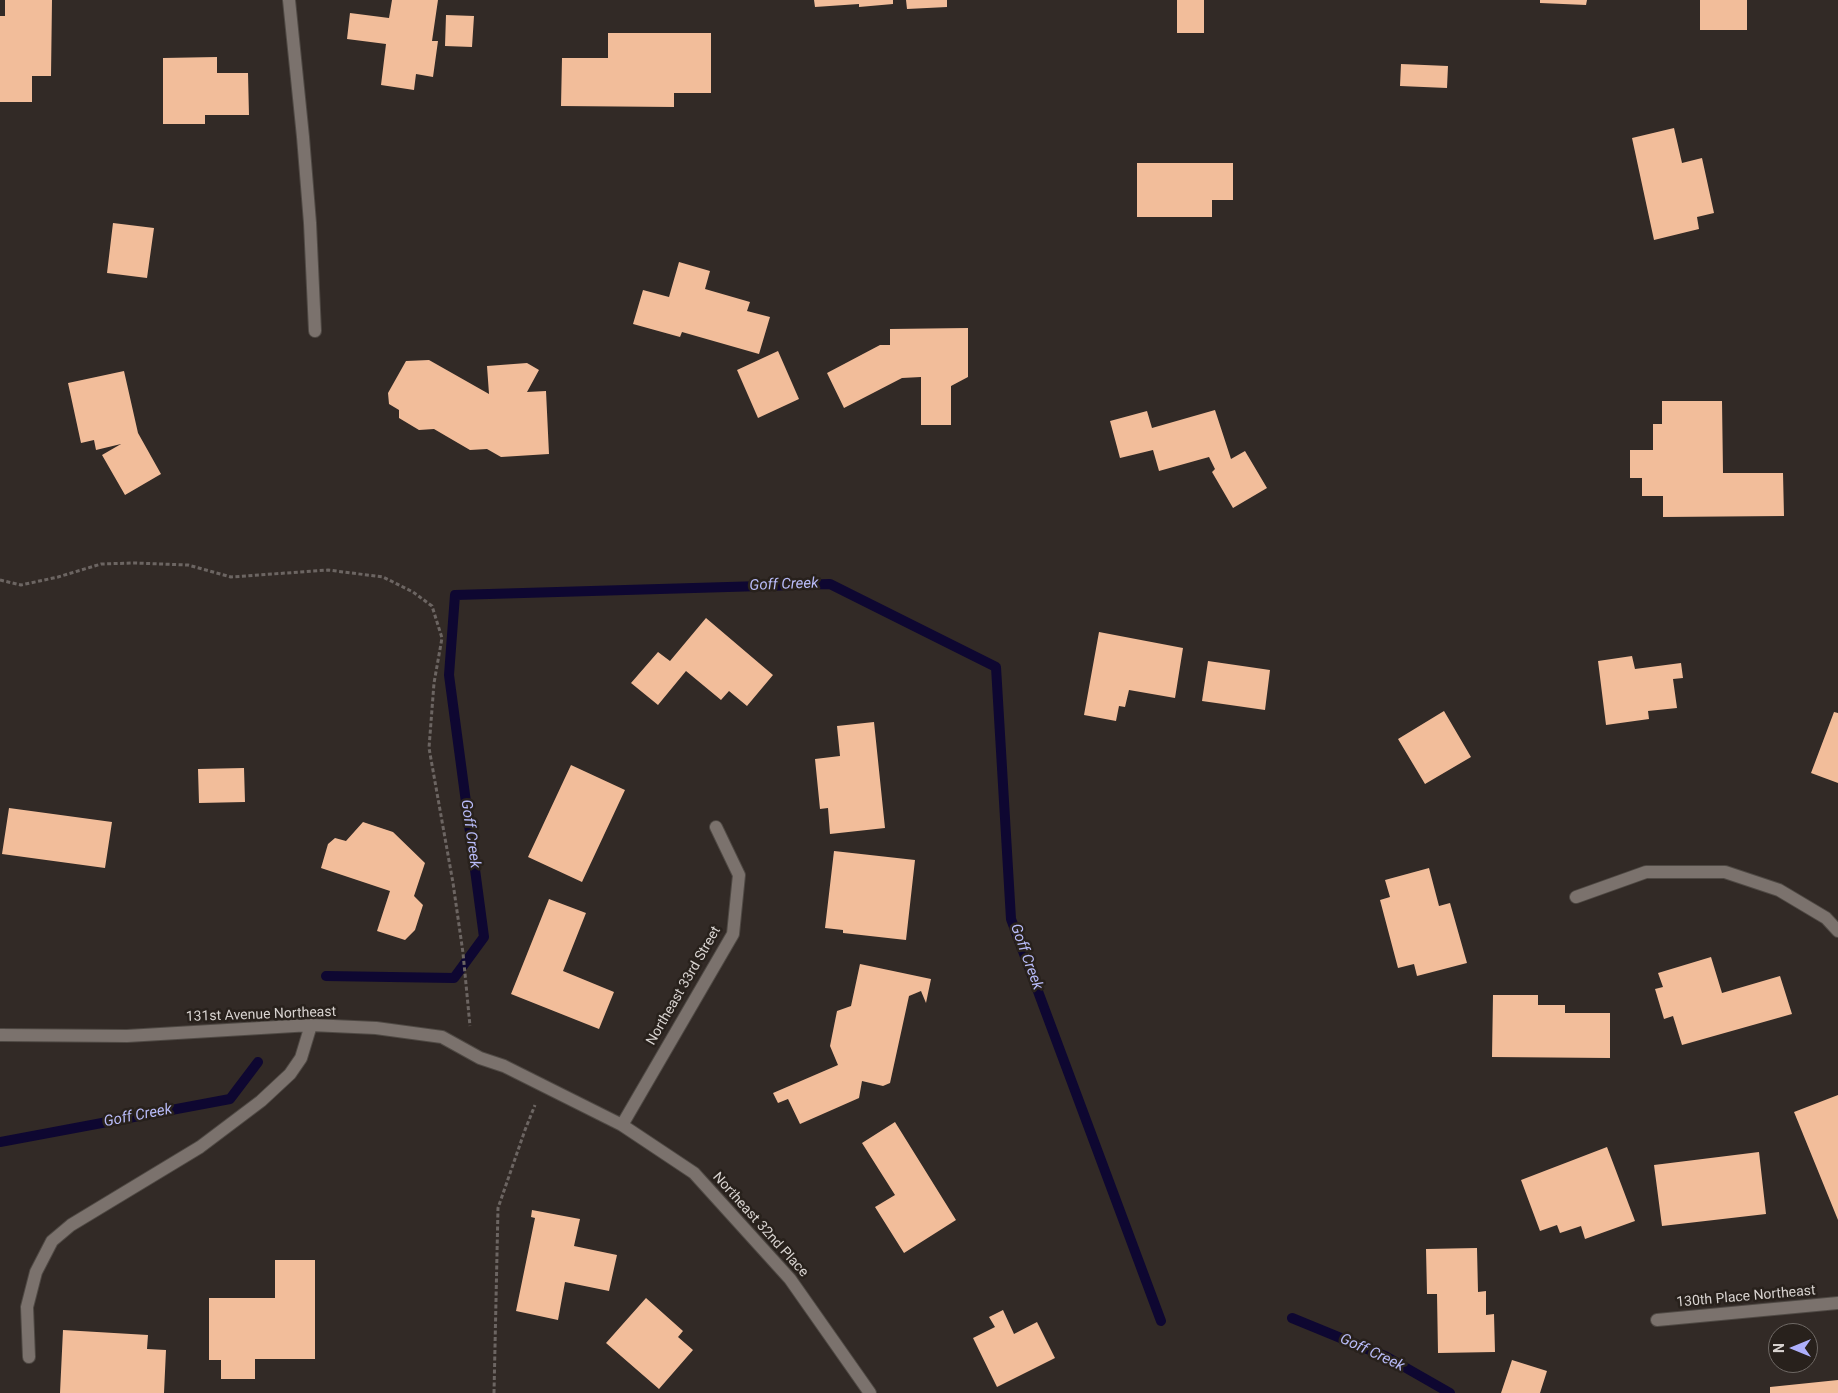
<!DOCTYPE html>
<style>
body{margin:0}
#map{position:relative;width:1838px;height:1393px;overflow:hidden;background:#322a26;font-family:Roboto,sans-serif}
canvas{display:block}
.north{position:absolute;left:1768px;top:1323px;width:50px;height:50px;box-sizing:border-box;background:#28211c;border:1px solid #6e6864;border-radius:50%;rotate:270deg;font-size:14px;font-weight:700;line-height:20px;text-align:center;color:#d8d3d0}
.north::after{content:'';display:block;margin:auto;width:18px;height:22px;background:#adaffb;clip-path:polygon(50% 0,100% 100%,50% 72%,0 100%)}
</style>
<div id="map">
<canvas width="1838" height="1393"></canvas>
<div class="north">N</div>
</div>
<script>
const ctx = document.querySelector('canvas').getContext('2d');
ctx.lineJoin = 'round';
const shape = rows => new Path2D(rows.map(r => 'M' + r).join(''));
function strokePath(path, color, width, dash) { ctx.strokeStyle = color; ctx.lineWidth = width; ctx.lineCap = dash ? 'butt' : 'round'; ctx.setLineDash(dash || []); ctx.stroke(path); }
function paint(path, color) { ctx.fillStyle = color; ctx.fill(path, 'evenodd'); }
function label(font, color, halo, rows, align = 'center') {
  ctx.font = font + ' Roboto,sans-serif'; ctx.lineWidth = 5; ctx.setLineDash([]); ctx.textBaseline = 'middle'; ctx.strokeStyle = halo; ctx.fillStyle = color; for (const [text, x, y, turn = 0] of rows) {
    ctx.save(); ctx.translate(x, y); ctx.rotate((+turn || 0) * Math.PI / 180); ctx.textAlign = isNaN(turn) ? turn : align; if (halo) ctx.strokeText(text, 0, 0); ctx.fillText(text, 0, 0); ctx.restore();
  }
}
const stream = shape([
 [326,976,454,978,484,937,449,675,455,595,830,584,996,667,1011,919,1161,1321],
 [0,1142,230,1099,258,1062],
 [1292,1318,1387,1357,1450,1393]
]);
const building = shape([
 [5,0,52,0,51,76,32,76,32,102,0,102,0,16,5,16],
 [392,0,438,0,432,41,438,41,433,77,416,74,414,90,381,85,386,44,347,39,350,13,389,18],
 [814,0,893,0,893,4,859,7,859,4,815,7],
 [906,0,947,0,947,7,907,9],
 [1177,0,1204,0,1204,33,1177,33],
 [1540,0,1587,0,1586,5,1540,3],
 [1700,0,1747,0,1747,30,1700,30],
 [446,15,474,16,472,47,445,46],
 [608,33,711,33,711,93,674,93,674,107,561,106,562,58,608,58],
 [217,57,217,73,248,73,249,115,205,115,205,124,163,124,163,58],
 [1401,64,1448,66,1447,88,1400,86],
 [1674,128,1682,163,1702,158,1714,213,1697,217,1699,229,1654,240,1632,138],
 [1137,163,1233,163,1233,200,1212,200,1212,217,1137,217],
 [113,223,154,228,147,278,107,273],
 [679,262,710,271,705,289,750,302,747,311,770,317,759,354,682,332,680,337,633,324,643,290,669,297],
 [968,328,968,377,951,386,951,425,921,425,921,377,902,378,844,408,827,373,880,345,890,345,890,329],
 [778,351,799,399,758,418,737,370],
 [429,360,489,394,487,366,527,363,539,370,527,392,546,391,549,454,501,457,487,449,470,450,434,429,419,430,399,418,399,410,389,404,388,393,406,361],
 [124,371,138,433,161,474,125,495,102,455,121,444,96,450,94,440,81,443,68,383],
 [1662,401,1722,401,1723,473,1783,473,1784,516,1663,517,1663,496,1642,496,1642,478,1630,478,1630,450,1653,450,1653,424,1662,424],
 [1215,410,1231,459,1245,451,1267,488,1233,508,1212,472,1215,469,1209,457,1159,471,1153,450,1120,458,1110,421,1147,411,1152,428],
 [706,618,773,675,747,706,729,691,721,700,686,671,658,705,631,683,658,652,670,661],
 [1099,632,1183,648,1175,698,1129,690,1125,707,1119,706,1116,721,1084,715],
 [1632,656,1635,669,1681,663,1683,678,1673,679,1677,708,1648,711,1649,719,1606,725,1598,661],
 [1208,661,1270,670,1265,710,1202,701],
 [1444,711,1471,757,1425,784,1398,739],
 [1834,712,1838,713,1838,783,1811,773],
 [874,722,885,828,830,834,828,808,820,809,815,759,840,756,837,726],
 [571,765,625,790,582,882,528,857],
 [244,768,245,802,199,803,198,769],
 [9,808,112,822,105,868,2,854],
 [363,822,393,832,425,863,414,896,423,905,415,930,405,940,377,931,390,891,321,868,328,844,335,838,346,841],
 [834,851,915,860,906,940,843,933,843,930,825,928],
 [1429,868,1439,906,1450,903,1467,963,1417,976,1414,964,1398,968,1380,900,1390,897,1385,880],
 [549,899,586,913,563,971,614,992,599,1029,511,994],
 [1711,957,1722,993,1780,976,1792,1014,1682,1045,1673,1016,1664,1019,1655,989,1663,987,1658,973],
 [860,964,931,979,926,1003,921,991,909,996,890,1083,883,1086,862,1081,859,1098,800,1124,788,1099,778,1103,773,1093,838,1065,830,1046,837,1011,851,1006],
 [1493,995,1538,995,1538,1005,1565,1005,1565,1013,1610,1013,1610,1058,1492,1057],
 [1838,1095,1838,1220,1794,1112],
 [895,1122,956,1220,904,1253,875,1207,895,1195,862,1143],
 [1607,1147,1635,1221,1585,1239,1581,1226,1560,1233,1557,1225,1540,1231,1521,1180],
 [1759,1152,1766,1214,1662,1226,1654,1165],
 [532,1210,580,1219,574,1246,617,1255,609,1291,565,1282,558,1320,516,1311,535,1218,531,1217],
 [1477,1248,1478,1292,1486,1291,1486,1315,1494,1314,1495,1352,1438,1353,1437,1294,1427,1294,1426,1249],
 [275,1260,315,1260,315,1359,255,1359,255,1379,221,1379,221,1360,209,1360,209,1298,275,1298],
 [646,1298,683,1331,678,1337,693,1350,659,1389,606,1343],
 [1003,1310,1014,1334,1037,1322,1055,1358,997,1387,973,1338,995,1327,989,1317],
 [63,1330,148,1335,147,1349,166,1350,164,1393,60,1393],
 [1512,1360,1547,1371,1540,1393,1501,1393],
 [1838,1380,1838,1393,1770,1393,1770,1387]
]);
const path = shape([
 [0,580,21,585,58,577,101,564,134,563,188,565,231,577,328,570,383,577,413,592,432,606,442,638,434,683,429,748,453,883,463,953,470,1026],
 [494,1393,498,1208,525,1130,535,1105]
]);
const minor = shape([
 [289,0,303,137,310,223,315,331],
 [1576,897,1646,872,1725,872,1779,890,1826,918,1838,931],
 [0,1035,127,1036,311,1025,376,1028,442,1037,480,1058,504,1066,622,1125,694,1173,790,1279,870,1393],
 [622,1125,733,934,739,875,716,827],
 [1657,1320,1838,1303],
 [29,1357,27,1307,36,1272,52,1241,71,1225,200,1147,261,1101,290,1074,301,1058,311,1025]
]);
const streetNames = [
 ["Northeast 33rd Street",684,986,-60],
 ["131st Avenue Northeast",261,1015,-2],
 ["Northeast 32nd Place",760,1225,48],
 ["130th Place Northeast",1746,1297,-5]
];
const waterNames = [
 ["Goff Creek",784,585,-2],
 ["Goff Creek",470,834,82],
 ["Goff Creek",1026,957,70],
 ["Goff Creek",138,1116,-11],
 ["Goff Creek",1372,1353,25]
];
strokePath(stream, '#0e0731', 10);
paint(building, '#f2bd9a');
strokePath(minor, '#4f4944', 14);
strokePath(path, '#6c6562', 3, [4, 2.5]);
strokePath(minor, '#7b726d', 12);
label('14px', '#d8d3d0', '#28211c', streetNames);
label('italic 15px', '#b8bbf8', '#28211c', waterNames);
</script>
